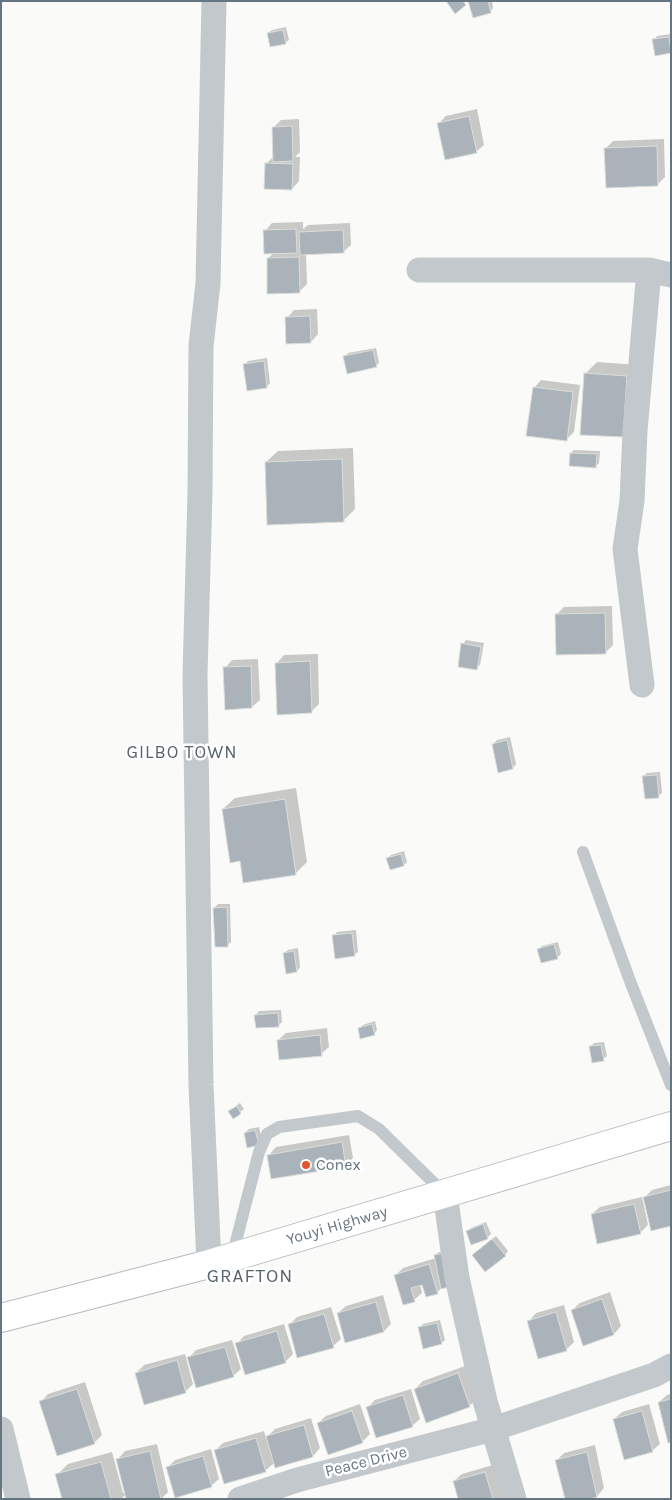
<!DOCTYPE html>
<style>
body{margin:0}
#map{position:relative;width:672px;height:1500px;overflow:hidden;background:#fafaf8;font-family:Karla,sans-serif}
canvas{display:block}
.frame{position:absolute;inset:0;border:2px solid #657683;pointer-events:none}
</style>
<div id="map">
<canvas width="672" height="1500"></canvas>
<div class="frame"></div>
</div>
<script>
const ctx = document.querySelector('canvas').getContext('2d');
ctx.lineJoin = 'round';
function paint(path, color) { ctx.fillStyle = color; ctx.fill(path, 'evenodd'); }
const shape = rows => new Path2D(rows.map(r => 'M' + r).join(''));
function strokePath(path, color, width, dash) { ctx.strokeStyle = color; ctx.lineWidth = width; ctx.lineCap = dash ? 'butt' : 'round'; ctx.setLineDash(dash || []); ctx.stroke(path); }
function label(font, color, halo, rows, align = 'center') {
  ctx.font = font + ' Karla,sans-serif'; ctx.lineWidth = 5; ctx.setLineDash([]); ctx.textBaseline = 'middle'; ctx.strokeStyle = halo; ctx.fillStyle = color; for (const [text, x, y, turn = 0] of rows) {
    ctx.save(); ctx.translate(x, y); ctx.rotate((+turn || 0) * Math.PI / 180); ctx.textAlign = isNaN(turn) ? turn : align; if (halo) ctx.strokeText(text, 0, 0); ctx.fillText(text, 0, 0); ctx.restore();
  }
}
const shadow = shape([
 [470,1,492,1,493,8,490,12],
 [286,27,289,40,285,43,268,33,272,30],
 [671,34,671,51,654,40,657,36],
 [477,109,484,145,476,152,439,123,446,116],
 [299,119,300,152,295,157,300,157,299,181,292,189,266,164,274,156,273,128,281,120],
 [664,139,665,177,657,185,606,148,613,141],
 [303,222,303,229,308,225,350,223,351,245,343,252,306,254,307,284,299,292,268,258,274,253,265,231,272,223],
 [317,309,318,334,311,342,287,318,294,310],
 [376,348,379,363,376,366,345,357,348,353],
 [267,358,270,383,267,387,245,364,248,361],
 [597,362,638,365,634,425,585,374],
 [541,380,580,385,574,432,566,440,534,388],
 [353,448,355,509,343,521,266,462,278,451],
 [574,450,600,451,599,463,596,466,571,453],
 [612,606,613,645,605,653,557,614,564,607],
 [466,640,484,643,480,665,476,668,463,644],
 [318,654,319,704,311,712,277,663,284,655],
 [258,659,260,700,252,707,225,668,232,660],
 [510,737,516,764,513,768,493,744,497,740],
 [660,772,662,793,658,796,643,777,647,773],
 [296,788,307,862,296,873,241,860,223,809,235,798],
 [404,851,407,862,404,865,388,858,391,855],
 [218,904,230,904,231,942,228,945,214,908],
 [356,930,358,952,354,955,334,936,337,932],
 [558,942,561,954,557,958,539,949,542,946],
 [298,948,300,967,297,971,284,953,288,950],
 [281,1010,282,1022,278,1026,256,1015,259,1011],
 [375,1021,377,1030,374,1034,359,1028,363,1025],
 [327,1028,329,1047,321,1054,278,1040,286,1033],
 [604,1042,607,1056,603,1059,591,1047,594,1043],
 [240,1103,244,1109,233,1117,230,1111],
 [259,1127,262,1141,258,1144,245,1133,249,1129],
 [349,1135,353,1158,345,1166,269,1155,276,1147],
 [671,1185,671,1225,644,1198,652,1190],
 [642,1197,648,1225,640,1233,592,1214,600,1207],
 [486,1222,491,1234,487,1238,468,1231,471,1228],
 [496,1236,508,1251,505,1255,477,1252],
 [454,1249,442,1287,437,1293,423,1283,420,1284,422,1293,414,1300,395,1276,403,1268,436,1258,435,1255,439,1252],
 [610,1292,621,1326,614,1334,584,1344,572,1310,580,1303],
 [383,1295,391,1324,384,1331,338,1313,346,1306],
 [564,1305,574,1342,567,1349,539,1357,529,1321,536,1313],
 [331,1307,341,1339,333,1346,289,1325,297,1317],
 [440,1320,445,1340,441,1343,420,1327,423,1324],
 [284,1324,293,1354,285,1362,237,1344,244,1336],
 [232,1340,241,1369,233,1376,189,1358,196,1350],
 [185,1354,193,1384,186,1391,145,1403,136,1373,144,1365],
 [465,1366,477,1399,469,1406,415,1389,423,1381],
 [85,1382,102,1435,94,1443,41,1402,48,1394],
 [411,1389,420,1419,412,1426,368,1407,375,1400],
 [671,1394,671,1441,659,1402,667,1395],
 [360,1404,370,1434,362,1442,318,1423,326,1416],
 [649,1404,660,1444,652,1451,614,1419,622,1412],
 [311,1418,320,1448,313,1456,276,1467,275,1462,265,1471,216,1450,223,1443,264,1431,266,1438,275,1429],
 [157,1444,168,1492,161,1499,127,1499,126,1494,121,1499,63,1499,57,1475,68,1464,112,1452,123,1493,126,1493,118,1459,125,1451],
 [595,1445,604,1488,597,1496,585,1499,557,1460,564,1453],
 [211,1449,219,1479,211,1486,168,1467,175,1460],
 [493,1465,502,1499,459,1499,454,1481,462,1474]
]);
const building = shape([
 [446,1,463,1,466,5,455,14,446,1],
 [468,1,488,1,491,13,473,18,468,1],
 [283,30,286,44,270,47,267,33,283,30],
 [669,37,671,53,655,56,652,39,669,37],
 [469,116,477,153,445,160,437,123,469,116],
 [292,126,293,161,273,162,272,127,292,126],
 [657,146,658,186,606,188,604,148,657,146],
 [265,163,293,164,292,190,264,189,265,163],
 [296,229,297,253,264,254,263,230,296,229],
 [343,230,344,253,300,255,299,232,343,230],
 [299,257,300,293,267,294,267,258,299,257],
 [310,316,311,343,286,344,285,317,310,316],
 [373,350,377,367,347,374,343,356,373,350],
 [264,361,267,388,247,391,243,364,264,361],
 [584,373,627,376,623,437,580,435,584,373],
 [533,387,573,392,567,441,526,436,533,387],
 [570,453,597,454,596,468,569,466,570,453],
 [342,459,344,522,267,525,265,462,342,459],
 [605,613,606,654,556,655,555,614,605,613],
 [461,643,481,647,477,670,458,667,461,643],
 [310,661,312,713,277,715,275,663,310,661],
 [251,666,252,708,225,710,223,667,251,666],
 [507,740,513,769,498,773,492,744,507,740],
 [657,775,659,798,645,799,642,776,657,775],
 [285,799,296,875,243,883,240,861,230,863,222,809,285,799],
 [401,854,404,866,390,870,386,858,401,854],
 [227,907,228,947,215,947,213,908,227,907],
 [352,933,355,956,335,959,332,935,352,933],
 [554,944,558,959,541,963,537,949,554,944],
 [294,951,297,972,286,974,283,953,294,951],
 [278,1013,279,1027,256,1028,254,1015,278,1013],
 [372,1024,375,1035,360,1039,358,1028,372,1024],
 [320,1035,322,1056,279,1060,277,1040,320,1035],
 [601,1045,604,1061,592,1063,589,1046,601,1045],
 [237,1106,241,1114,233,1119,228,1111,237,1106],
 [255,1130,259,1145,247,1148,244,1133,255,1130],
 [342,1142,346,1167,271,1179,267,1155,342,1142],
 [671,1190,671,1226,651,1231,643,1197,671,1190],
 [634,1204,641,1234,597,1244,591,1214,634,1204],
 [483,1224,488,1239,471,1245,466,1231,483,1224],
 [492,1239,506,1256,485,1272,472,1255,492,1239],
 [451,1252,457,1285,441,1289,434,1255,451,1252],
 [429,1264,438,1294,426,1297,422,1285,411,1288,415,1302,403,1305,394,1275,429,1264],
 [602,1299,614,1335,583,1346,571,1310,602,1299],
 [376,1302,384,1332,345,1343,337,1313,376,1302],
 [556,1312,567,1351,538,1359,527,1321,556,1312],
 [324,1314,334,1348,297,1358,288,1324,324,1314],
 [437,1323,442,1344,423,1349,418,1327,437,1323],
 [277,1331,286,1363,245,1375,235,1343,277,1331],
 [225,1347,234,1377,196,1388,187,1357,225,1347],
 [177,1360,186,1393,144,1405,135,1373,177,1360],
 [458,1373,470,1407,426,1423,414,1389,458,1373],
 [77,1389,95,1444,57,1456,39,1401,77,1389],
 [403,1395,413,1427,376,1438,366,1407,403,1395],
 [671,1399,671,1442,668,1443,658,1402,671,1399],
 [352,1411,363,1443,328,1455,317,1423,352,1411],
 [642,1411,653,1452,624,1460,613,1419,642,1411],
 [304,1425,313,1457,275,1468,266,1436,304,1425],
 [256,1438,266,1472,224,1484,214,1450,256,1438],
 [150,1451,161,1499,126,1499,116,1459,150,1451],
 [587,1452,597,1497,590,1499,565,1499,555,1460,587,1452],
 [203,1456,212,1487,175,1498,166,1467,203,1456],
 [101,1462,111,1499,62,1499,55,1474,101,1462],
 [485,1472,493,1499,458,1499,453,1481,485,1472]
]);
const lane = shape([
 [583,852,630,981,671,1085],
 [232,1257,259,1152,267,1134,279,1127,358,1116,379,1129,445,1194]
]);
const street = shape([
 [419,270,649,270,671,275],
 [642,685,625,549,632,501,635,431,649,270],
 [445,1194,457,1278,485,1401,514,1499],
 [209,1264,201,1085,195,675,200,493,201,346,208,283,214,1],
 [1,1429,18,1499],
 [240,1499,297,1480,493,1429,654,1375,671,1366]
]);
const primary = shape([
 [1,1318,209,1264,671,1126]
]);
const markers = [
 [306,1165,5,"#e4572e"]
];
const poiNames = [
 ["Conex",316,1165]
];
const streetNames = [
 ["Youyi Highway",337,1226,-16],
 ["Peace Drive",366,1462,-14]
];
const neighbourhoodNames = [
 ["GILBO TOWN",182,753]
];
const quarterNames = [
 ["GRAFTON",250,1277]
];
paint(shadow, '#0003');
paint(building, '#aab3b9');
strokePath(building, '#dcdcda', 1);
strokePath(primary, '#b5babe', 30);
strokePath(lane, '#c3c8cc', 12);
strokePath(street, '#c3c8cc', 25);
strokePath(primary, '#fff', 28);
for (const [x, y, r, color] of markers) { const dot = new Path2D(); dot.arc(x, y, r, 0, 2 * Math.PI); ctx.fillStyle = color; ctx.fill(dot); strokePath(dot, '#fff', 2); }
label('16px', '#657683', '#fff', poiNames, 'left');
label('16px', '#657683', '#fff', streetNames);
ctx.letterSpacing = '1px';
label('18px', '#57646e', '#fff', neighbourhoodNames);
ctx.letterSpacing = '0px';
ctx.letterSpacing = '1px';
label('19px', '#57646e', '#fff', quarterNames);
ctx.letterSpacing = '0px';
</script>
